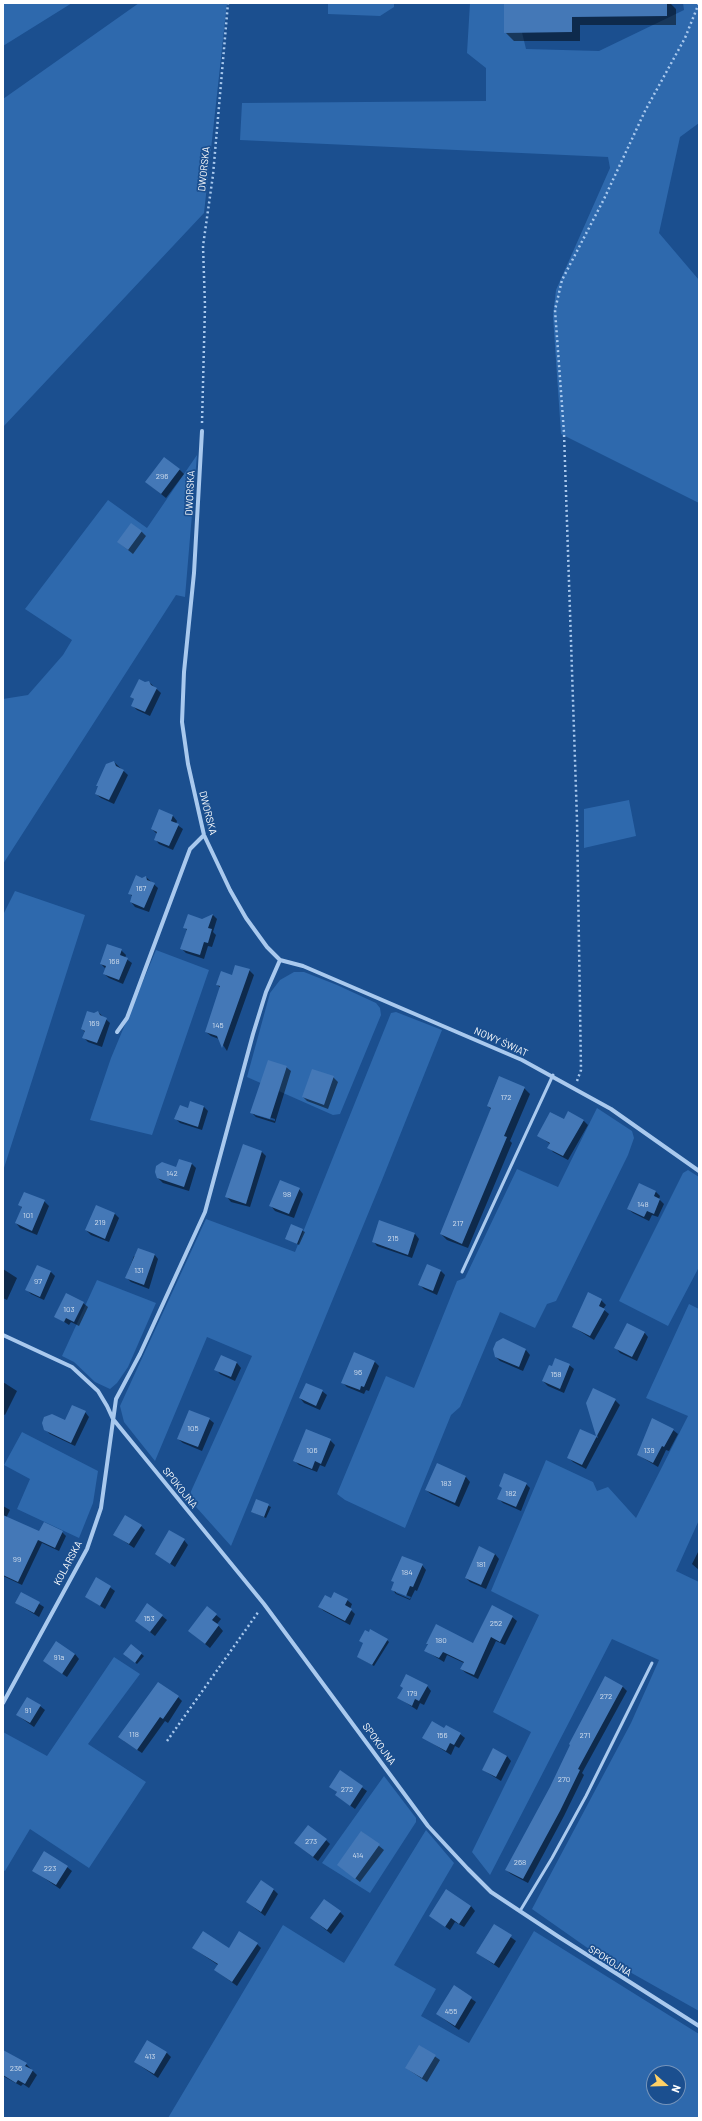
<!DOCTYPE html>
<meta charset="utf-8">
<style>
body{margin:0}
#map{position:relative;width:702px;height:2121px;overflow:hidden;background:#1b4f8f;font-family:Barlow,sans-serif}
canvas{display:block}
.frame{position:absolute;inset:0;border:4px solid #fff;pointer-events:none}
.north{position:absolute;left:646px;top:2065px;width:40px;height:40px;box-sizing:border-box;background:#1b4f8f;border:1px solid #7695bc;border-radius:50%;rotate:110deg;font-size:11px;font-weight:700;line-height:16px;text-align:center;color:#fff}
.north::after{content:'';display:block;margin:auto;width:14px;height:18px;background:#ffd166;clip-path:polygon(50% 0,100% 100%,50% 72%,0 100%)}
</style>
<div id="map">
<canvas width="702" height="2121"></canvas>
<div class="frame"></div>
<div class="north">N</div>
</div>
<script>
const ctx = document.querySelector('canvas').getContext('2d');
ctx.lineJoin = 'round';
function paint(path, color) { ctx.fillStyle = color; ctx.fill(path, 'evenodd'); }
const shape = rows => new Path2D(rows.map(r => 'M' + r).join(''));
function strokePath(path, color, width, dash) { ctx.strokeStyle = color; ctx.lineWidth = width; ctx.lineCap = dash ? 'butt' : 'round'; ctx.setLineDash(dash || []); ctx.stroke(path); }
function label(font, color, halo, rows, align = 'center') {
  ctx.font = font + ' Barlow,sans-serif'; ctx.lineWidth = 3.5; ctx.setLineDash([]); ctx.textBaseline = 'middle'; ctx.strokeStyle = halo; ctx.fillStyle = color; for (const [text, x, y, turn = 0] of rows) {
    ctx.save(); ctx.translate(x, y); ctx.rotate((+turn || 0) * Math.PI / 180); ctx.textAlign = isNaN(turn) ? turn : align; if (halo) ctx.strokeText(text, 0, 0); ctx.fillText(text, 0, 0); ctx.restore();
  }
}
const green = shape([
 [3,3,72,3,3,46],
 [139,3,227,3,204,213,3,427,3,99],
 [328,3,394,3,394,7,380,16,328,14],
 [470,3,515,3,526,49,599,51,684,10,683,3,699,3,699,123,680,137,659,233,699,280,699,503,561,434,553,316,556,290,610,168,608,157,240,140,242,103,486,101,486,68,467,53],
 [197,455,185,597,176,595,3,864,3,699,28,695,63,655,72,640,25,609,108,500,147,528],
 [629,800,636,836,584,848,584,809],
 [15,891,85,915,3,1171,3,915],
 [156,950,209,970,152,1135,90,1120,111,1058],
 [294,972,304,972,337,985,376,1003,380,1008,381,1015,340,1114,333,1115,247,1077,270,993,280,980],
 [396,1012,442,1030,382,1180,231,1546,188,1498,252,1356,207,1337,155,1461,124,1422,120,1406,206,1219,295,1252,391,1013],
 [597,1108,632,1131,634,1138,628,1155,556,1301,547,1304,535,1328,500,1312,460,1407,451,1415,405,1528,345,1500,337,1494,386,1376,414,1388,457,1281,465,1278,517,1169,558,1187],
 [688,1170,699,1177,699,1267,668,1326,619,1301,683,1173],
 [97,1280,156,1303,128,1367,117,1383,110,1389,95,1382,74,1362,62,1356],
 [689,1304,699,1309,699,1520,676,1571,699,1582,699,2011,589,1949,532,1909,631,1723,659,1660,612,1639,490,1875,472,1852,531,1732,493,1712,539,1615,491,1591,546,1460,593,1482,597,1491,608,1487,636,1518,688,1416,646,1398],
 [22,1432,98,1471,93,1503,79,1538,17,1509,30,1479,4,1465],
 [114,1657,140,1674,88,1744,146,1782,89,1868,30,1829,5,1871,3,1870,3,1732,47,1756],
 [384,1776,416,1818,416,1822,370,1893,322,1863],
 [426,1830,454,1863,394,1965,436,1989,421,2016,469,2043,534,1931,699,2034,699,2118,168,2118,283,1925,344,1963],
 [654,2073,678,2073,678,2097,654,2097]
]);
const shadow = shape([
 [505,3,670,3,676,9,676,25,580,25,580,41,514,41,505,32],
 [179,469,184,474,166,498,146,482],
 [141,531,146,536,133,554,118,542],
 [149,682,161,693,150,716,137,710,132,705,135,700,131,697],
 [114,762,128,775,114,804,101,798,96,794],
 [159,811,173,816,177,821,176,824,183,829,173,850,159,844,155,839,157,834,152,829],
 [146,877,158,888,149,912,135,907,131,902,133,897,129,893],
 [213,915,217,919,213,932,216,935,212,947,208,946,204,959,186,953,181,948,187,930,184,927],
 [121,950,126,955,125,958,132,963,123,984,109,978,104,974,106,969,101,964],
 [249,970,254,975,227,1051,219,1039,211,1036,206,1032,221,988,217,985],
 [98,1012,110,1023,102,1047,88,1042,84,1038,86,1033,82,1029,94,1014],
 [286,1067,291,1071,275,1123,256,1117,251,1112],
 [255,1113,275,1119,275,1121,255,1115],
 [333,1077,338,1082,328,1109,307,1101,303,1097],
 [524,1088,530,1094,510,1141,512,1143,468,1248,447,1240,441,1234,491,1109,488,1106],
 [191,1103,204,1107,208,1111,202,1130,180,1123,176,1119,189,1109],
 [583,1120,588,1125,568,1160,553,1152,549,1147,550,1144,538,1135,564,1121],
 [261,1151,266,1156,250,1207,231,1202,227,1197],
 [192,1164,196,1168,189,1191,163,1183,158,1178,177,1168],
 [639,1184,656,1192,660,1196,659,1199,664,1204,658,1217,652,1215,649,1221,633,1213,628,1209],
 [299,1189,303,1194,294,1218,275,1211,271,1206],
 [44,1201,49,1206,37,1235,20,1228,16,1223,22,1208,20,1205],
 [97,1206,115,1214,119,1218,109,1242,91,1235,86,1230],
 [380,1222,415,1234,419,1239,412,1258,377,1246,373,1241],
 [291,1225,305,1232,299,1245,289,1240],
 [154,1254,158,1259,149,1289,131,1282,126,1277,134,1256],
 [38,1266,51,1272,55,1276,44,1300,31,1294,27,1290],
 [3,1269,17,1278,7,1300,3,1298],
 [441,1271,445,1275,437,1295,424,1289,420,1285],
 [601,1300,606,1305,603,1309,609,1314,594,1340,573,1327],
 [83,1303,88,1307,79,1326,71,1322,69,1325,55,1316],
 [644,1332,648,1337,637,1361,620,1353,616,1348],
 [526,1350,530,1355,523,1371,500,1361,496,1357],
 [221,1356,237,1363,241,1368,235,1381,220,1374,216,1369],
 [374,1361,379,1366,369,1391,366,1390,364,1394,347,1387,343,1383],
 [569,1365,574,1369,564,1393,548,1386,543,1381,553,1367],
 [3,1382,17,1391,5,1415,3,1414],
 [322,1391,327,1395,320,1410,304,1403,300,1398],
 [615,1400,620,1405,586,1469,573,1462,569,1458,581,1430,598,1438,587,1404],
 [85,1412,89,1417,75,1446,50,1434,45,1429],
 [209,1419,214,1423,202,1451,183,1443,178,1439],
 [653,1420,673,1430,678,1434,669,1451,666,1450,658,1467,638,1455],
 [330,1440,335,1445,325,1467,320,1465,317,1472,299,1465,294,1460],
 [437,1465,466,1477,470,1482,459,1507,431,1494,426,1490],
 [526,1484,530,1488,521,1511,503,1503,498,1498],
 [256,1500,271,1507,266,1518,252,1512],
 [3,1506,10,1510,3,1524],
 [141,1526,145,1530,134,1548,115,1535],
 [62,1532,66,1536,59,1551,42,1543,22,1585,3,1576,3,1566,40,1533],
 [184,1540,188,1545,175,1567,156,1554],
 [479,1547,495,1554,499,1559,486,1589,470,1582,466,1578],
 [699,1550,699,1570,692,1564],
 [422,1565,426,1570,417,1591,415,1590,410,1600,396,1594,392,1589,395,1582],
 [396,1591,411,1597,410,1599,396,1593],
 [97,1578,115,1591,105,1609,86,1597],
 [22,1593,44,1607,39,1617,16,1603],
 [332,1599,347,1600,352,1604,350,1609,355,1614,350,1625,324,1611,319,1607],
 [216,1615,221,1619,217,1624,223,1631,210,1648,189,1631],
 [162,1616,167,1620,155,1636,136,1621],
 [512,1617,517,1621,505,1645,496,1641,478,1679,466,1673,461,1669,464,1663,447,1655,444,1662,426,1651,428,1645,427,1643,474,1644],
 [387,1640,389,1642,374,1666,358,1657],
 [131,1646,144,1656,137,1664,126,1656],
 [75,1654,79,1659,67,1677,44,1661],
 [427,1686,431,1691,424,1705,420,1703,417,1710,399,1698,404,1688],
 [622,1686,627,1691,582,1773,584,1775,564,1816,528,1883,511,1874,506,1870],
 [178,1697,182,1701,168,1723,165,1721,142,1753,124,1741],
 [40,1706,45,1710,34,1727,17,1715],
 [445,1729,460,1734,465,1738,459,1748,455,1746,451,1755,424,1738],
 [507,1756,511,1761,501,1781,483,1770],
 [340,1772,367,1791,355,1809,341,1799,336,1795,338,1793,330,1786],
 [362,1832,384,1850,360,1882,338,1865],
 [326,1840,330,1844,318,1861,300,1847],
 [67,1867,72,1871,60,1889,34,1871],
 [273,1889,278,1894,265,1916,247,1902],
 [471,1906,475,1911,464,1927,455,1922,450,1930,430,1916],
 [340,1912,344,1916,331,1934,316,1922],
 [494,1925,516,1941,499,1968,477,1953],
 [257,1944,261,1948,237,1986,215,1970,218,1965,193,1948,229,1949],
 [454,1987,476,2002,459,2030,437,2014],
 [420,2046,440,2060,427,2082,406,2068],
 [166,2052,171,2057,158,2078,135,2062],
 [8,2054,26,2064,37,2075,29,2088,23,2084,21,2086,3,2076,3,2056]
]);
const building = shape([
 [504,3,667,3,667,16,572,17,572,32,504,33],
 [164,457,180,469,161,494,145,482],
 [131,523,142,531,128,550,117,542],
 [139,679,145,682,149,681,151,685,157,688,145,712,131,706,134,699,130,697],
 [114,761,116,766,124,770,109,800,95,794,98,786,96,786,106,764],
 [159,809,173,815,171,821,179,824,169,846,154,840,157,832,151,829],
 [136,875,142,878,146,876,147,880,155,883,144,908,130,902,132,895,128,894],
 [188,914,202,919,213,914,208,928,212,929,208,943,204,942,200,955,180,949,187,929,183,928],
 [107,944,122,949,120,955,128,958,119,980,103,974,106,966,100,964],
 [235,965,250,969,222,1048,217,1036,205,1032,220,986,216,985,221,971,232,975],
 [87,1011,94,1013,98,1011,100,1015,107,1018,97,1043,82,1038,85,1031,81,1029],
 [268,1060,287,1066,270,1119,250,1113],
 [312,1069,334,1076,324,1105,302,1097],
 [499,1076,525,1087,504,1136,507,1137,462,1244,440,1234,491,1108,487,1106],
 [190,1101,204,1106,198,1127,174,1119,180,1105,188,1108],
 [568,1111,584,1120,563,1156,547,1148,550,1143,537,1136,550,1112,564,1119],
 [243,1144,262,1151,246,1204,225,1197],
 [179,1159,192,1163,184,1187,157,1178,155,1172,156,1166,162,1162,176,1167],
 [280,1180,300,1188,289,1214,269,1206],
 [639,1183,656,1191,654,1196,660,1199,654,1214,647,1211,644,1217,627,1209],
 [24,1192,45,1200,32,1231,15,1223,22,1207,18,1205],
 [96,1205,115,1213,105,1239,85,1230],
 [379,1220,415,1233,408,1255,372,1242],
 [291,1224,303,1229,297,1244,285,1239],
 [138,1248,155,1254,144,1285,125,1278],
 [427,1264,441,1270,433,1291,418,1285],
 [37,1265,51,1271,40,1297,25,1290],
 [588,1292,602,1299,599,1306,605,1309,590,1336,572,1327],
 [66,1293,84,1302,74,1322,66,1318,64,1322,54,1317],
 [627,1323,645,1332,632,1357,614,1348],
 [503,1338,526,1349,519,1367,495,1357,493,1349,496,1342],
 [354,1352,375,1361,364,1387,361,1386,360,1390,341,1383],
 [221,1355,237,1362,231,1377,214,1370],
 [555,1358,570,1364,560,1389,542,1381,549,1365,552,1366],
 [306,1383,323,1390,316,1406,299,1398],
 [593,1388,616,1399,582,1465,567,1458,580,1429,596,1436,586,1403],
 [72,1405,86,1411,71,1443,44,1430,42,1423,44,1417,52,1414,65,1420],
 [189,1410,210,1418,198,1447,177,1439],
 [652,1418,674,1429,664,1447,662,1446,653,1463,637,1455],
 [306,1429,331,1439,321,1464,315,1461,312,1469,293,1461],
 [437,1463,466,1476,455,1503,425,1490],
 [504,1473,527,1483,516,1507,497,1499,502,1488,499,1486],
 [256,1499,269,1504,264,1517,251,1512],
 [3,1515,39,1531,44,1522,63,1531,55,1548,38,1540,18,1582,3,1575],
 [125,1515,142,1525,129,1544,113,1535],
 [169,1530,185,1539,170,1564,155,1554],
 [479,1546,495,1554,481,1585,465,1578],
 [402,1556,423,1564,413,1587,410,1586,406,1596,391,1590,394,1582,391,1581],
 [96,1577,111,1586,100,1606,85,1597],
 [21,1592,40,1602,34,1613,15,1603],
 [334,1592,348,1599,345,1605,352,1609,345,1621,318,1607,325,1595,331,1598],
 [147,1603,163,1615,150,1632,135,1621],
 [492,1605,513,1616,500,1642,491,1637,474,1675,460,1669,464,1662,443,1652,439,1658,424,1651,428,1644,426,1644,436,1624,473,1643],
 [207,1606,217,1614,212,1620,219,1625,205,1644,188,1631],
 [370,1629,388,1639,372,1665,357,1657,363,1643,359,1641,365,1630,369,1632],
 [56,1641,75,1654,62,1674,43,1661],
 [131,1644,142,1653,135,1663,123,1654],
 [406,1674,428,1685,419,1701,415,1699,412,1706,397,1698,403,1688,400,1686],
 [605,1676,623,1686,578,1769,580,1770,560,1811,523,1879,505,1870,550,1787,570,1745,569,1744],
 [158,1682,179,1696,163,1719,160,1717,137,1750,118,1737],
 [27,1697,41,1705,30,1723,16,1715],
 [432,1721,444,1728,446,1725,461,1733,454,1745,450,1743,446,1751,422,1738],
 [493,1748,507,1756,496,1777,482,1770],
 [340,1770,363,1786,350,1806,335,1795,337,1792,329,1787],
 [308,1825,327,1839,313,1857,294,1843],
 [361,1831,380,1844,355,1879,337,1865],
 [44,1851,68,1866,56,1885,32,1871],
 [261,1880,274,1889,261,1912,246,1902],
 [446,1889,471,1906,459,1924,451,1918,445,1927,429,1916],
 [324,1899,341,1911,327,1930,310,1918],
 [494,1924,512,1935,494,1964,476,1953],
 [203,1931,229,1948,239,1931,258,1943,232,1982,214,1970,218,1964,192,1948],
 [454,1985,472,1997,455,2026,436,2014],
 [147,2040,167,2052,154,2074,134,2062],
 [419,2045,436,2055,422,2078,405,2068],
 [3,2050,27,2063,25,2066,33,2070,25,2084,18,2080,16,2083,3,2075]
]);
const path = shape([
 [202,423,205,306,203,246,213,175,228,3],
 [577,1081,581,1070,577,820,564,433,555,310,562,280,604,199,645,111,685,38,699,3],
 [167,1741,259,1611]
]);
const service = shape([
 [462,1272,553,1075],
 [520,1911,552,1858,586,1796,652,1663]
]);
const minor = shape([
 [202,431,194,573,184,672,182,722,188,764,204,835,230,890,246,918,267,947,280,960],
 [280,960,303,966,522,1060,611,1109,699,1171],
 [117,1032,127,1018,190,849,204,835],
 [3,1335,72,1367,98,1391,107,1406,113,1419,264,1604,428,1826,468,1869,491,1892,559,1937,699,2026],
 [3,1703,87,1549,101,1508,116,1399,140,1354,205,1212,253,1034,266,992,280,960]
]);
const numberNames = [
 ["296",162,476],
 ["167",141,888],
 ["168",114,961],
 ["169",94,1023],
 ["145",218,1025],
 ["172",506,1097],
 ["142",172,1173],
 ["98",287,1194],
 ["148",643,1204],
 ["101",28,1215],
 ["219",100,1222],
 ["217",458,1223],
 ["215",393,1238],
 ["131",139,1270],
 ["97",38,1281],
 ["103",69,1309],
 ["96",358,1372],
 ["158",556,1374],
 ["105",193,1428],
 ["106",312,1450],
 ["139",649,1450],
 ["183",446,1483],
 ["182",511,1493],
 ["99",17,1559],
 ["181",481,1564],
 ["184",407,1572],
 ["153",149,1618],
 ["252",496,1623],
 ["180",441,1640],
 ["91a",59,1657],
 ["179",412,1693],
 ["272",606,1696],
 ["91",28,1710],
 ["118",134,1734],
 ["156",442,1735],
 ["271",585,1735],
 ["270",564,1779],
 ["272",347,1789],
 ["273",311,1841],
 ["414",358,1855],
 ["268",520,1862],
 ["223",50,1868],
 ["455",451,2011],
 ["413",150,2056],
 ["236",16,2068]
];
const streetNames = [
 ["DWORSKA",204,169,-84],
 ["DWORSKA",190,493,-87],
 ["DWORSKA",208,813,76],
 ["NOWY ŚWIAT",501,1042,24],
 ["SPOKOJNA",180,1488,51],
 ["KOLARSKA",68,1563,-62],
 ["SPOKOJNA",379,1744,54],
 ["SPOKOJNA",610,1961,32]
];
paint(green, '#2e69ad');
paint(shadow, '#0007');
paint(building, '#4478b7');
strokePath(path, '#a9c9ee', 2.5, [2, 3]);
strokePath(service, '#a9c9ee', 3);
strokePath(minor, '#a9c9ee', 4);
label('8px', '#d0dded', null, numberNames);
label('10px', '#fff', '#1b4f8f', streetNames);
</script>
